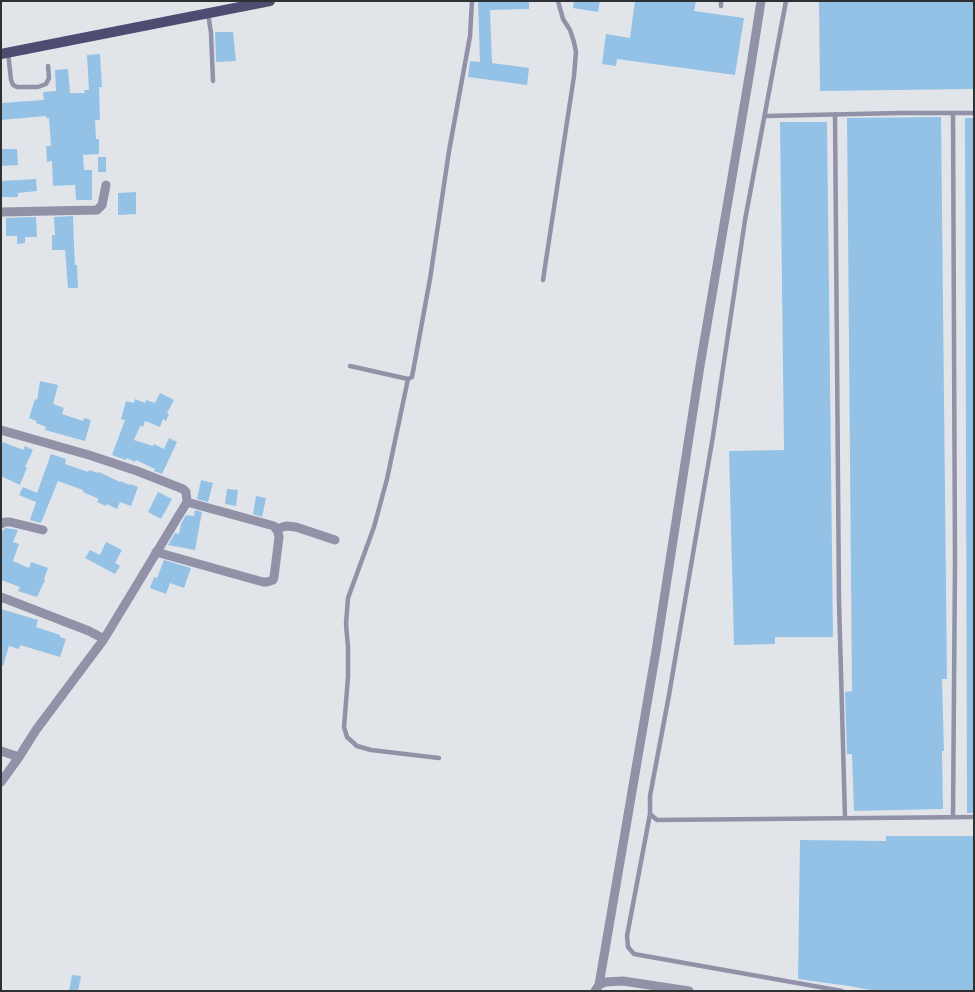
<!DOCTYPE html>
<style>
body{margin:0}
#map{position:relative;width:975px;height:992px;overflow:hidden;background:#e1e5e9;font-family:Overpass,sans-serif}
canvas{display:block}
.frame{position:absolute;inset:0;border:2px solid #2e3031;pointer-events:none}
</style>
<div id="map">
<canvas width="975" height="992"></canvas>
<div class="frame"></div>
</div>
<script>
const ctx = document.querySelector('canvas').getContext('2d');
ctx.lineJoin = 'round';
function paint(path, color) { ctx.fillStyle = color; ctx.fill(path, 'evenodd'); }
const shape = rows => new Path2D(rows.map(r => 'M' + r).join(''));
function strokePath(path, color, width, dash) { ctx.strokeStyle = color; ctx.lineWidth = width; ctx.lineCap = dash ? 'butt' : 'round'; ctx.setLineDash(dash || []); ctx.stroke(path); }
const building = shape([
 [478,1,529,1,529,9,490,10,492,63,529,68,527,85,468,77,470,61,480,62],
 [574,1,600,1,598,12,573,8],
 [635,1,696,1,694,11,744,18,735,75,617,59,616,66,602,64,606,34,630,38],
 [819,1,974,1,974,89,820,91],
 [215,32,233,32,236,61,216,62],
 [100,54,102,87,99,87,100,120,95,120,96,139,99,139,99,154,83,155,84,170,92,170,92,200,76,200,75,185,53,186,52,161,47,162,46,146,51,146,49,118,46,118,46,116,1,120,1,103,44,100,43,92,56,91,55,70,68,69,70,93,85,93,84,90,89,90,87,55],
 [941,117,947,679,942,679,944,751,942,751,943,809,854,811,852,754,847,754,845,692,852,691,847,118],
 [965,118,974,118,974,813,967,813],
 [780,122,827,122,833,637,775,637,775,644,734,645,729,451,784,450],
 [1,149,17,149,18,165,1,166],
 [98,157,106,157,106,172,98,172],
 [36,179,37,191,18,193,18,197,1,197,1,181],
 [136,192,136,214,118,215,118,193],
 [73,216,74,246,75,265,77,265,78,288,68,288,65,250,52,250,52,235,55,235,54,217],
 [27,217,36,217,37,237,25,237,25,243,17,244,17,236,6,236,6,218],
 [40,381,58,385,53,404,64,408,62,414,83,421,84,418,91,420,85,441,45,430,46,427,36,423,36,421,29,418,35,399,37,400],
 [160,393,174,400,167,413,169,414,166,421,163,419,160,427,145,421,143,427,140,426,134,440,153,446,154,444,164,449,169,438,177,442,162,474,154,471,155,469,136,460,135,462,127,458,126,460,112,455,125,420,121,419,126,401,134,403,135,399,145,403,146,400,155,403],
 [3,442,23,450,25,446,33,450,25,467,27,467,20,485,1,476,1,446],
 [51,454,66,459,65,464,88,472,89,470,98,473,99,472,120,482,120,481,130,485,130,484,138,487,131,506,120,502,117,509,107,504,106,506,97,502,99,499,83,492,83,490,58,481,41,523,30,520,36,502,19,495,23,487,37,493],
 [201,480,213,483,208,502,197,499],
 [227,489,238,490,236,506,225,504],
 [158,492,172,499,161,519,148,512],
 [256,496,266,498,262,517,253,514],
 [195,510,202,512,195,550,168,545,175,533,179,534,181,524,186,515,194,516],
 [6,528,18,530,13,542,19,544,13,561,29,568,31,562,48,568,44,579,45,580,37,597,18,591,20,587,1,580,1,535,3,530],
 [106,542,122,550,115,563,120,566,115,574,85,558,90,550,100,555],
 [164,560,191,568,184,588,170,583,166,594,150,588,154,577,157,578],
 [1,609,38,620,36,627,60,635,60,637,66,639,60,657,20,645,19,649,9,646,3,666,1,665],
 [886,836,974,836,974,991,876,991,849,986,798,979,800,840,886,841],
 [72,975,81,976,78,991,69,991]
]);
const service = shape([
 [786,1,745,220,713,436,669,695,650,796,650,814,657,820,974,817],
 [721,6,721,1],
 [208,13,211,33,213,81],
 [8,52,11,80,13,85,17,87,38,87,46,84,49,78,48,66],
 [835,114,839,601,845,818],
 [765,116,900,113,974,113],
 [543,280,574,76,576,52,574,42,570,30,563,19,558,1],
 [350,366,408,379,412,377,430,279,449,151,470,36,472,1],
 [408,379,387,479,374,527,348,598,346,624,348,647,348,677,344,727,347,737,357,746,371,750,439,758],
 [650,814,627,936,628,947,634,954,842,991],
 [953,817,955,562,953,113]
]);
const minor = shape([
 [1,212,97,210,102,205,106,185],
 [1,430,89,455,137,471,183,489,186,492,187,502,104,639],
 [1,524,5,522,10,522,43,530],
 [276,529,286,526,296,527,335,540],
 [156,552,263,582,267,582,273,580,274,577,279,537,278,532,274,526,187,502],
 [1,597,89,631,104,639,36,730,19,757,1,782],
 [1,751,19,757],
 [599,985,656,651,700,366,751,65,761,1],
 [595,991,599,985,605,982,623,981,689,991]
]);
const primary = shape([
 [1,54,270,1]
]);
paint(building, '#94c2e6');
strokePath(service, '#9191a7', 4.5);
strokePath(minor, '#9191a7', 9);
strokePath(primary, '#4e4c71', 10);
</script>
